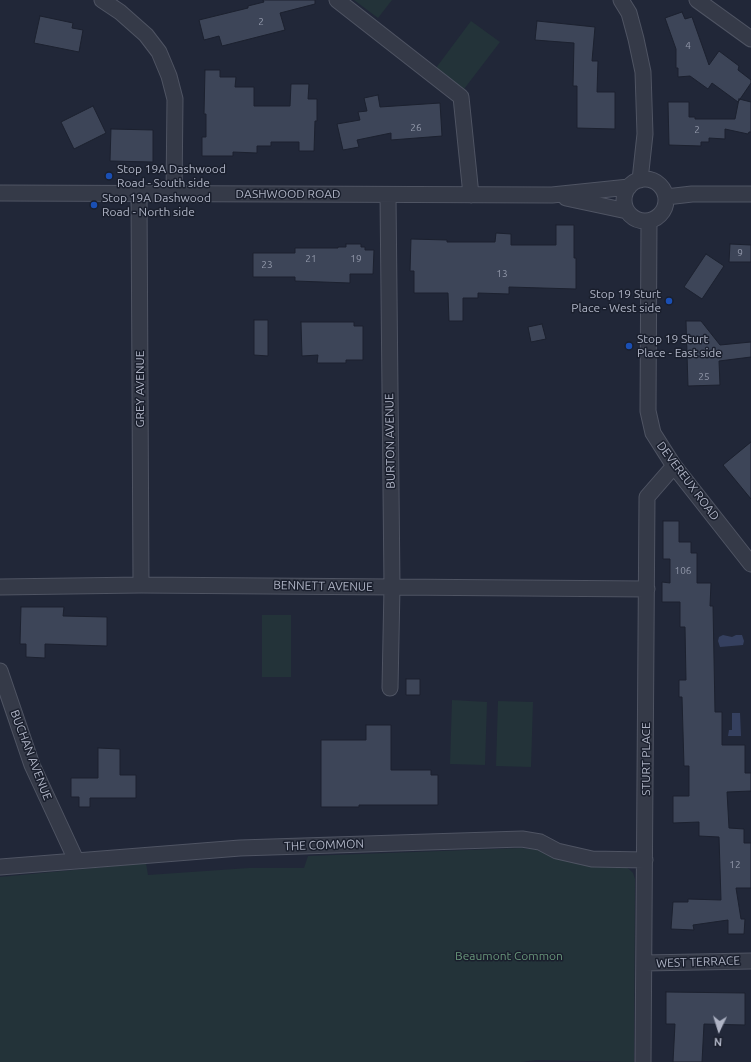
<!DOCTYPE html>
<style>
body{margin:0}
#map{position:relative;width:751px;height:1062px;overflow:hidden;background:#212738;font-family:Ubuntu,sans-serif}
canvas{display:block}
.north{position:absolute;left:699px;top:1010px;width:40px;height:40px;-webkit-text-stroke:3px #1a1f2d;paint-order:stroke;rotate:184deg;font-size:11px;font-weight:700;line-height:16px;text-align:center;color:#afb4c5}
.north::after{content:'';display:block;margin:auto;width:14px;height:18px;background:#afb4c5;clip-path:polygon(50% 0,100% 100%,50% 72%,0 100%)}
</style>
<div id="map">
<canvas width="751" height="1062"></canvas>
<div class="north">N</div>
</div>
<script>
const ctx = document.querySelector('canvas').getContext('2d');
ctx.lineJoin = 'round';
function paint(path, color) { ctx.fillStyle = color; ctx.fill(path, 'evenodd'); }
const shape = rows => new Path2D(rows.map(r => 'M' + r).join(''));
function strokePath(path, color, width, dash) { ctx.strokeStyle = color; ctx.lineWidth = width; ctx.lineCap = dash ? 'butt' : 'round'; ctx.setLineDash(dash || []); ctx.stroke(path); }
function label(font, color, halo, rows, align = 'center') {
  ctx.font = font + ' Ubuntu,sans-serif'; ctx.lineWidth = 3; ctx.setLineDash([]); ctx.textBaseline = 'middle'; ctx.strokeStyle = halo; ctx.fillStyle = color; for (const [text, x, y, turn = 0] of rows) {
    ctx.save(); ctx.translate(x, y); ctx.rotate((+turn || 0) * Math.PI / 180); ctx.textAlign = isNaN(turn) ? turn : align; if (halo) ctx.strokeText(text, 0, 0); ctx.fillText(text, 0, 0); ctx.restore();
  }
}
const green = shape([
 [354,0,392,0,378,18],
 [471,21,500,42,461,93,433,72],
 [262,615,291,615,291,677,262,677],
 [452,700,487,702,485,765,450,764],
 [498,701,533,702,531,767,496,766],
 [521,848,540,850,553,858,593,865,623,866,629,869,633,873,635,879,634,1062,537,1060,521,1062,0,1062,0,877,146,863,148,875,249,868,304,868,308,856]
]);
const water = shape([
 [723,635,732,637,736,635,742,635,744,641,743,645,720,647,718,641,719,637],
 [732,713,740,713,741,736,728,736,729,730,732,730]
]);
const building = shape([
 [263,0,315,0,315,4,280,13,285,30,222,46,219,36,204,40,199,20,248,8,248,6,264,2,263,0],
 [682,12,685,19,692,17,709,65,719,51,739,66,738,70,751,80,751,83,738,102,712,83,708,89,690,76,678,77,678,68,676,68,676,49,665,18,682,12],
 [40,16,73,23,72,28,83,30,79,52,34,43,40,16],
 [537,21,595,27,592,61,598,61,597,92,615,92,615,129,577,128,577,86,573,86,574,43,535,40,537,21],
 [205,70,220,70,220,77,236,77,235,87,254,87,254,106,290,106,291,84,309,84,308,99,317,99,317,121,315,121,314,151,299,151,299,142,271,142,271,146,257,146,257,153,233,152,233,156,202,156,202,137,206,137,206,114,204,114,205,70],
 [378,95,380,107,440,103,442,136,391,140,391,133,357,140,359,147,343,150,337,124,360,120,358,112,367,111,364,98,378,95],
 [739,99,751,102,751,132,749,132,748,134,725,129,725,139,709,138,709,142,701,142,701,146,669,145,668,102,689,102,689,117,695,117,695,119,735,119,739,99],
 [93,106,106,133,74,149,61,122,93,106],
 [111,129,153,130,153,162,110,161,111,129],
 [556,225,574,225,574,258,576,258,576,289,509,287,509,294,478,293,478,298,463,298,463,321,449,321,448,293,414,293,414,271,410,271,411,239,447,240,447,242,495,242,496,233,511,234,511,245,556,245,556,225],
 [346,244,361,244,361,247,365,247,365,250,374,250,373,274,350,274,350,283,295,281,295,277,253,277,253,253,295,253,295,248,338,248,338,247,346,247,346,244],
 [730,244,751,245,751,262,729,262,730,244],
 [706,254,724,266,702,299,684,287,706,254],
 [254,320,268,320,268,356,254,355,254,320],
 [686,321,701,321,720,345,751,342,751,357,719,361,720,385,688,386,686,321],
 [301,322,354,322,354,326,363,326,363,360,346,360,346,363,317,363,318,355,302,356,301,322],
 [542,324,546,339,531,342,528,327,542,324],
 [751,442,751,499,723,465,751,442],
 [663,521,679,521,679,542,691,542,691,553,697,553,697,583,711,583,710,606,713,606,715,712,722,712,722,745,745,745,745,773,751,773,751,791,727,792,729,828,744,829,744,843,751,843,751,888,736,888,741,919,745,919,744,934,728,934,728,920,693,925,694,930,671,929,673,902,688,902,688,899,721,900,719,837,699,836,699,822,673,823,673,796,689,796,689,766,684,766,682,697,679,697,679,680,686,680,685,627,680,627,680,602,662,602,662,582,670,583,670,559,663,559,663,521],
 [21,607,64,607,63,616,107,617,107,646,45,644,45,658,26,657,26,644,20,644,21,607],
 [406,679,420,679,420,695,406,695,406,679],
 [366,725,391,725,391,770,431,770,431,775,438,775,438,805,359,805,359,807,321,807,321,740,366,740,366,725],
 [98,748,120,749,120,775,136,775,136,798,90,798,90,807,79,807,79,797,71,797,71,778,98,778,98,748],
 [666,992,745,993,745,1025,704,1024,702,1062,673,1062,675,1024,666,1024,666,992]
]);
const minor = shape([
 [102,0,120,12,146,35,159,52,169,76,175,99,174,194],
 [337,0,461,97,471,195],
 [621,0,629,13,636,39,643,72,645,134,640,180],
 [697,0,751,39],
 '624 200a21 21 0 1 1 42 0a21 21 0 1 1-42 0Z',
 [0,193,552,195,629,187],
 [139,193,141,585],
 [388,195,392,587,390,688],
 [666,197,692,194,751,194],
 [566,198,627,211],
 [649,221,648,411,653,433,674,466,751,564],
 [0,587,141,585,647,589],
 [0,671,32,765,76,860],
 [0,867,240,848,522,839,540,842,557,851,592,859,645,860],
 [644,963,751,961],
 [643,1062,647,497,674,466]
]);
const markers = [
 [109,176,4,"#1a4fb4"],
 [94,205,4,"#1a4fb4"],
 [669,301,4,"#1a4fb4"],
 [629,346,4,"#1a4fb4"]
];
const numberNames = [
 ["2",261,22],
 ["4",688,46],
 ["26",416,128],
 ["2",697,130],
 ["9",740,253],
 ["21",311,259],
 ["19",356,259],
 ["23",267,265],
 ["13",502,274],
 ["25",704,377],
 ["106",683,571],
 ["12",735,865]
];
const poiNames = [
 ["Stop 19A Dashwood",117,169],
 ["Road - South side",117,183],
 ["Stop 19A Dashwood",102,198],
 ["Road - North side",102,212],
 ["Stop 19 Sturt",661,294,"right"],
 ["Place - West side",661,308,"right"],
 ["Stop 19 Sturt",637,339],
 ["Place - East side",637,353]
];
const streetNames = [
 ["DASHWOOD ROAD",288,194],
 ["GREY AVENUE",140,389,-90],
 ["BURTON AVENUE",390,441,-91],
 ["DEVEREUX ROAD",688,481,53],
 ["BENNETT AVENUE",323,586,1],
 ["BUCHAN AVENUE",31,755,69],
 ["STURT PLACE",646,759,-90],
 ["THE COMMON",324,845,-2],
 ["WEST TERRACE",698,962,-2]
];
const parkNames = [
 ["Beaumont Common",509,956]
];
paint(green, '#233339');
paint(water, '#35405f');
paint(building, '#3d4558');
strokePath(building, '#1c212f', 1);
strokePath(minor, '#4f5463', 17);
strokePath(minor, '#353a48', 15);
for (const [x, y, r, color] of markers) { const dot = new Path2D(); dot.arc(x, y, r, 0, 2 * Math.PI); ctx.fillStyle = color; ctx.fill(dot); strokePath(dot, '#1a1f2d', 1.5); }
label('10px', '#9298aa', null, numberNames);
label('12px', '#afb4c5', '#1a1f2d', poiNames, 'left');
label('12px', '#afb4c5', '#1a1f2d', streetNames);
label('12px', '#679579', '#1a1f2d', parkNames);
</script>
